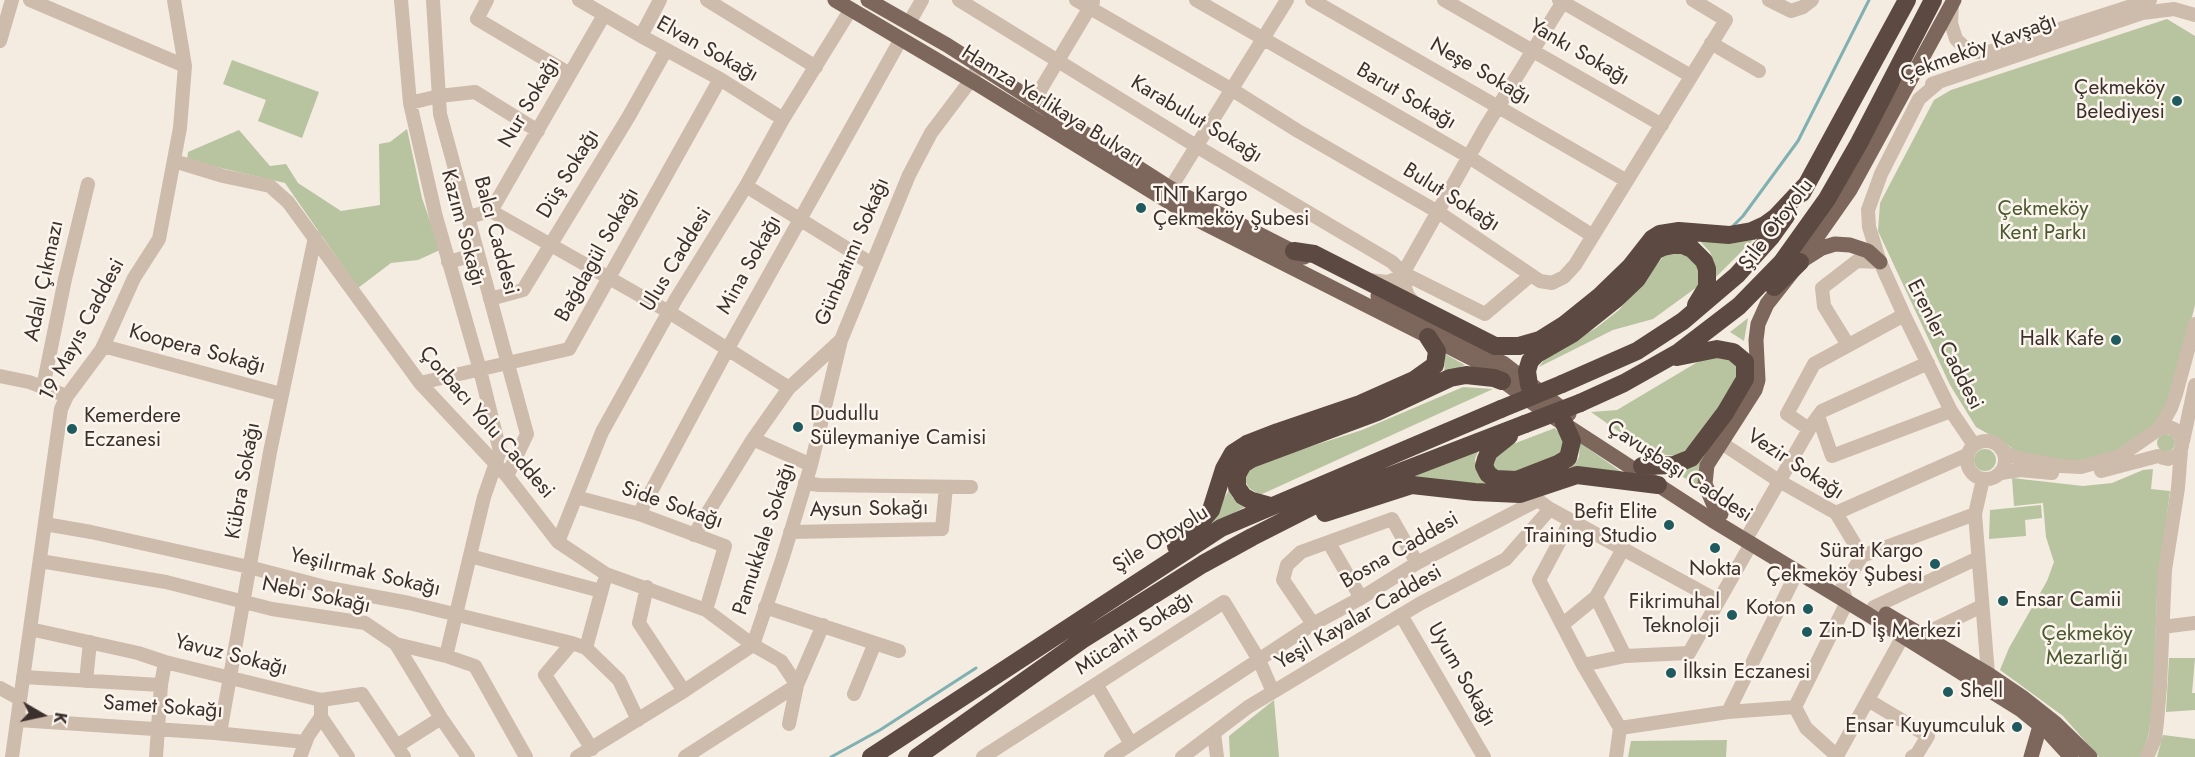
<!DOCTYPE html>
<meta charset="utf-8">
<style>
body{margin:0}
#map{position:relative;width:2195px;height:757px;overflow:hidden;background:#f4ebe1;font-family:Jost,sans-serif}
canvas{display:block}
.north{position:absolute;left:12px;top:685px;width:60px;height:60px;-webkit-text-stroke:4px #fbf5ee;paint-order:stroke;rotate:99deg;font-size:16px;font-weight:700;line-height:24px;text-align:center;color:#3b302b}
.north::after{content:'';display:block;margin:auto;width:21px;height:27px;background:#3b302b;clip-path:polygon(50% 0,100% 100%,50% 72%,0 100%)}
</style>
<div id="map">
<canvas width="2195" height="757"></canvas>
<div class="north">K</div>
</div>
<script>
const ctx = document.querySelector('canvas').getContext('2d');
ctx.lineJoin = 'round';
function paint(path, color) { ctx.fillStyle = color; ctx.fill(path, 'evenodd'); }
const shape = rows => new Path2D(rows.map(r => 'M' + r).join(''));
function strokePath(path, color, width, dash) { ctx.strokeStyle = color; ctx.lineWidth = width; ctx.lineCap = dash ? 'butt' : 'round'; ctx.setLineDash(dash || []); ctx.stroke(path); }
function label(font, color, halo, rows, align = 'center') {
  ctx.font = font + ' Jost,sans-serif'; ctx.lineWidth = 5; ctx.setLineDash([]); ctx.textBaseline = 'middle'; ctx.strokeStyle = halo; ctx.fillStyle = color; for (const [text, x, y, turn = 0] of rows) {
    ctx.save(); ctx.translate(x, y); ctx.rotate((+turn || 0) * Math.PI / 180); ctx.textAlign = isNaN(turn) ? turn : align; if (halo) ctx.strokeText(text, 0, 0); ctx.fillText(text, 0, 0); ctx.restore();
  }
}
const green = shape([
 [2167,19,2195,36,2195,305,2170,404,2139,442,2118,453,2076,465,2017,455,2011,447,1976,427,1950,385,1878,231,1880,203,1934,100,1951,90],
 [232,60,319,92,302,138,258,121,266,100,223,84],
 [407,129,422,198,440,250,418,260,391,263,358,288,285,183,187,160,188,152,239,130,270,166,286,164,298,183,341,211,380,205,379,144,390,142],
 [1759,234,1715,278,1714,262,1710,252,1697,238],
 [1679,250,1696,256,1702,279,1697,287,1653,319,1613,330,1539,367,1547,356,1596,328,1619,310,1662,258,1670,252],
 [1748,318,1744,341,1730,332],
 [1445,354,1465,365,1444,374],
 [1713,355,1735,362,1738,370,1735,380,1697,443,1676,456,1649,453,1591,412,1617,410,1706,357],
 [1463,387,1493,389,1260,495,1249,488,1244,479,1253,465,1362,430],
 [1555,428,1564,439,1561,456,1508,474,1492,469,1493,457,1500,449],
 '2157 443a9 9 0 1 1 18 0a9 9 0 1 1-18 0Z',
 [1580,443,1626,475,1565,471,1575,464,1579,457],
 [1479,449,1475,459,1476,469,1481,479,1493,485,1405,479],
 '1974 460a11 11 0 1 1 22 0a11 11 0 1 1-22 0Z',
 [1701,457,1699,473,1700,488,1677,473],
 [2153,469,2151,489,2170,491,2157,596,2153,704,2148,737,2141,757,2099,757,2063,716,2000,670,2009,648,2047,581,2054,562,2046,537,2043,503,2014,506,2012,478,2083,486,2112,483,2143,470],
 [1229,490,1233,498,1247,506,1207,527],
 [2041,505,2042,518,2025,520,2026,536,1989,539,1990,510],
 [2169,658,2195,658,2192,693,2195,693,2195,710,2166,712],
 [1274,700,1279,757,1230,757,1229,736],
 [2163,735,2195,739,2195,757,2157,757],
 [1727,740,1726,757,1628,757,1631,741]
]);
const stream = shape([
 [1732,227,1743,216,1798,141,1869,0],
 [831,757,880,730,976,668]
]);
const minor = shape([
 [30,0,185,66],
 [401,0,410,103,436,217,480,370,500,451,484,497,446,656],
 [433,0,440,114,527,434,507,476],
 [487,0,477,19,570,74],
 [579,0,641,36,720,79,783,119],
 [707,0,816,67],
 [959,0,1196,146,1392,262,1403,273,1485,314,1531,275],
 [1076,0,1231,89,1298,131,1438,212,1540,281,1552,283,1564,277,1575,265,1726,20,1693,0],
 [1196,0,1469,157,1593,236],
 [1312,0,1627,181],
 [1444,0,1662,125],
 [1559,0,1691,76],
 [1769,0,1791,11,1803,7,1812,0],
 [1952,3,1951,23,1956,39,1964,47,1977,52,1989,52,2150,0],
 [909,23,922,0],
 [641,36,660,0],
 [0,41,12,0],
 [1711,43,1759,71],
 [1939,82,1919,99,1881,174,1868,210,1869,227,1880,262,1904,315,1951,411,1974,445],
 [1932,84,2142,13,2174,9,2195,15],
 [410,103,439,96,475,92,538,131],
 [1029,109,1093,2],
 [174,161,223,176,270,186,288,202,420,383,507,476,558,542,606,574,706,610,753,645,781,661,797,685],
 [746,186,872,264],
 [1165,197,1287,0],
 [491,211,604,15],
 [468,217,491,211,669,312,789,388],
 [448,262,478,254],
 [1401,277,1485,128,1564,0],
 [1369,280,1387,282,1401,277,1408,296,1416,305],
 [490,299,523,290,629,116,666,50],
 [1848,345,1824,306,1822,288,1857,261,1880,262],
 [103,346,281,394],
 [0,376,29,382,67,396],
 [420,383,569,349,720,79],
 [43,387,65,279,88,184],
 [1818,416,1832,456,1951,411],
 [1809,429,1787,414,1814,364,1904,315],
 [2159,429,2171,408,2176,394,2195,324],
 [753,439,811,465],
 '1967 460a19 19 0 1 1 38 0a19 19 0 1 1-38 0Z',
 [2183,441,2195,385],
 [1720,442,1779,481,1836,513,1862,556,1842,588,1847,602,1795,707],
 [2001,449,2011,456,2023,459,2060,466,2081,467,2120,456,2159,429,2169,427,2174,429,2181,436,2182,446,2178,455,2168,459,2163,458],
 [2101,471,2158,456],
 [2001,473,2020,470,2052,473],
 [1983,479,1975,514,1988,674],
 [805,483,819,485,971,487],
 [576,497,639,514,725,546,706,610],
 [1836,513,1967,455],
 [639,514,727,350,901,39],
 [1571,520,1539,580,1583,665],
 [45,524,91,532,249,567,329,588,409,603,572,643,586,648,619,680,638,720],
 [790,532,942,529,946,487],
 [1750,532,1811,426,1822,411,1928,363],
 [694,535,753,439,789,388,841,340,909,175,931,133,971,80,979,65],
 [558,542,602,432,676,299,746,186,783,119,851,9],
 [1329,543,1361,598],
 [1623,549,1596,597,1625,656],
 [470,556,601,591],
 [1862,556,1975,514],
 [40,561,166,582,272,609,365,623,396,644,446,656,475,666,526,757],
 [647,587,639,623,684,691],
 [765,607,899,651],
 [1401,615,1484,757],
 [1869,615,1874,607,1978,558],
 [1313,624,1283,580,1287,565,1301,552,1392,519,1417,563],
 [1562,625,1596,597],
 [2162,627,2195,623],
 [30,629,138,653,165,662,321,700,362,694,404,757],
 [1922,635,1982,606],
 [572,643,545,675,592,749],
 [396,644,441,718,468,757],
 [586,648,604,582],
 [23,677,161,685],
 [86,681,90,642],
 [1096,684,1131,744],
 [0,688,20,699],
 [854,694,875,643],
 [1868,700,1928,736,1917,754,1912,757],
 [1728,712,1797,572],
 [321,717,348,757],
 [18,720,215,733,305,742],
 [789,724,797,685,823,625],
 [1620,728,1728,712,1795,707,1806,728,1837,756,1903,636],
 [1620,728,1583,665,1625,656,1689,653,1751,544],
 [220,733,270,452,315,237],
 [1214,733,1217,757],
 [397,746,441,718],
 [12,757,61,409,67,396,102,349,134,278,159,239,180,128,185,66,174,0],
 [156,757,161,685,165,662],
 [300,757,308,736,321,717,321,700],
 [577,757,684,691,753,645,783,557,811,465,841,340],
 [685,757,797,685],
 [983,757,1224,602,1259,660,1273,692],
 [1111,757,1313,624,1361,598,1417,563,1538,500,1550,509,1718,601],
 [1182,757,1248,707,1421,603,1506,559,1550,509],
 [1616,757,1620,728],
 [2147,757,2155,739,2157,722,2160,687,2165,570,2178,488,2181,450]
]);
const major = shape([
 [835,0,979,85,1200,221,1473,359,1541,409,1712,520,1869,615,2021,710,2048,732,2071,757],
 [868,0,947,45,1170,188,1219,214,1304,257],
 [1803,257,1850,190,1954,0],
 [1378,296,1503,363,1569,414],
 [1721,514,1713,503,1705,484,1707,465,1755,390,1758,380,1756,340,1758,324,1767,304,1800,262,1822,248,1835,244,1850,245,1868,251,1880,262],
 [1886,614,1988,674,2022,697,2055,723,2090,757],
 [2031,757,2042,719]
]);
const highway = shape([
 [1802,193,1907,0],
 [1294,251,1314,254,1495,346,1519,346,1540,340,1564,325,1600,296,1630,267,1652,239,1660,234,1679,231,1729,235,1752,231,1765,225,1776,217,1807,184],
 [1774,287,1800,262],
 [1562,384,1637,351,1683,321,1737,275,1771,237,1786,216],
 [1529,385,1527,371,1530,361,1537,354,1572,334,1616,299,1637,279,1655,251,1663,247,1673,245,1683,245,1692,249,1704,261,1707,269,1707,287,1696,305],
 [1580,403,1624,383,1679,352,1739,306,1782,262,1827,199,1859,143,1933,0],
 [1509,436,1489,452,1486,459,1484,466,1488,474,1495,479,1517,480,1558,464,1568,458,1572,441,1564,423],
 [1642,466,1674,465,1691,458,1725,413,1745,379,1745,362,1733,352,1717,349,1677,357],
 [1270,506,1252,501,1243,496,1237,487,1237,475,1243,464,1251,459,1377,412,1450,378,1466,375,1494,378,1502,381],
 [1325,513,1412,485,1475,492,1520,494,1577,475,1658,485],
 [1176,546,1188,537,1211,510,1224,469,1233,453,1247,444,1278,432,1360,404,1414,380,1435,365,1437,351,1428,337],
 [871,757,1221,528,1501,409],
 [917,757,1082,640,1203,564,1252,537,1317,504,1525,424]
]);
const highwayBridge = shape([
 [1501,409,1562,384],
 [1525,424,1580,403]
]);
const markers = [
 [2177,101,6,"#1f5a5e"],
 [1141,208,6,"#1f5a5e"],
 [2116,340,6,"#1f5a5e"],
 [798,427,6,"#1f5a5e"],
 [72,429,6,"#1f5a5e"],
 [1669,525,6,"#1f5a5e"],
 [1715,548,6,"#1f5a5e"],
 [1935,564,6,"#1f5a5e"],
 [2003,601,6,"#1f5a5e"],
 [1808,609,6,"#1f5a5e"],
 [1732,615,6,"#1f5a5e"],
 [1807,632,6,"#1f5a5e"],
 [1671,673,6,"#1f5a5e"],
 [1948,692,6,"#1f5a5e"],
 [2017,727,6,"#1f5a5e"]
];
const streetNames = [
 ["Çekmeköy Kavşağı",1979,49,-20],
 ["Elvan Sokağı",707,50,29],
 ["Yankı Sokağı",1579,53,30],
 ["Neşe Sokağı",1480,72,30],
 ["Barut Sokağı",1406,97,30],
 ["Nur Sokağı",530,103,-60],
 ["Hamza Yerlikaya Bulvarı",1052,107,32],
 ["Karabulut Sokağı",1196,120,31],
 ["Düş Sokağı",569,174,-59],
 ["Bulut Sokağı",1451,198,32],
 ["Şile Otoyolu",1777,225,-53],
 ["Kazım Sokağı",462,228,75],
 ["Balcı Caddesi",495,236,75],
 ["Günbatımı Sokağı",853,252,-67],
 ["Bağdagül Sokağı",598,255,-61],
 ["Ulus Caddesi",677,260,-59],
 ["Mina Sokağı",750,265,-61],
 ["Adalı Çıkmazı",45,281,-78],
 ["19 Mayıs Caddesi",83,330,-62],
 ["Erenler Caddesi",1944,345,63],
 ["Koopera Sokağı",197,350,15],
 ["Çorbacı Yolu Caddesi",486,423,49],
 ["Vezir Sokağı",1795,465,33],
 ["Çavuşbaşı Caddesi",1679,472,33],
 ["Kübra Sokağı",244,481,-80],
 ["Side Sokağı",672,506,19],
 ["Aysun Sokağı",869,510,-1],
 ["Pamukkale Sokağı",765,539,-72],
 ["Şile Otoyolu",1161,540,-32],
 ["Bosna Caddesi",1400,551,-30],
 ["Yeşilırmak Sokağı",365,573,13],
 ["Nebi Sokağı",316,596,12],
 ["Yeşil Kayalar Caddesi",1359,618,-30],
 ["Mücahit Sokağı",1135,634,-33],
 ["Yavuz Sokağı",231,656,14],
 ["Uyum Sokağı",1461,675,60],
 ["Samet Sokağı",163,708,4]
];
const poiNames = [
 ["Çekmeköy",2165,89],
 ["Belediyesi",2165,113],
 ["TNT Kargo",1153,196,"left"],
 ["Çekmeköy Şubesi",1153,220,"left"],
 ["Halk Kafe",2104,340],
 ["Dudullu",810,415,"left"],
 ["Süleymaniye Camisi",810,439,"left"],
 ["Kemerdere",84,417,"left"],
 ["Eczanesi",84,441,"left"],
 ["Befit Elite",1657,513],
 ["Training Studio",1657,537],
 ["Sürat Kargo",1923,552],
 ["Çekmeköy Şubesi",1923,576],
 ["Nokta",1715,570,"center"],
 ["Ensar Camii",2015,601,"left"],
 ["Fikrimuhal",1720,603],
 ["Teknoloji",1720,627],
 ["Koton",1796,609],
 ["Zin-D İş Merkezi",1819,632,"left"],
 ["İlksin Eczanesi",1683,673,"left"],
 ["Shell",1960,692,"left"],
 ["Ensar Kuyumculuk",2005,727]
];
const parkNames = [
 ["Çekmeköy",2043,210],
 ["Kent Parkı",2043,234],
 ["Çekmeköy",2087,635],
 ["Mezarlığı",2087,659]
];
paint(green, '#b8c4a0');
strokePath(stream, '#7fb0b2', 3);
strokePath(minor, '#cdbbac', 14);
strokePath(major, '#7d675c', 15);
strokePath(highway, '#5c4a42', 18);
strokePath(highwayBridge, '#5c4a42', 18);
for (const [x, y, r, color] of markers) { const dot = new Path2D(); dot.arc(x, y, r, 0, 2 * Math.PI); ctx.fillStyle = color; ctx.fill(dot); strokePath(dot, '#fbf5ee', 2); }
label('21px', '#3b302b', '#fbf5ee', streetNames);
label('21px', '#3b302b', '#fbf5ee', poiNames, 'right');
label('21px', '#4a5a2e', '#fbf5ee', parkNames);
</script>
